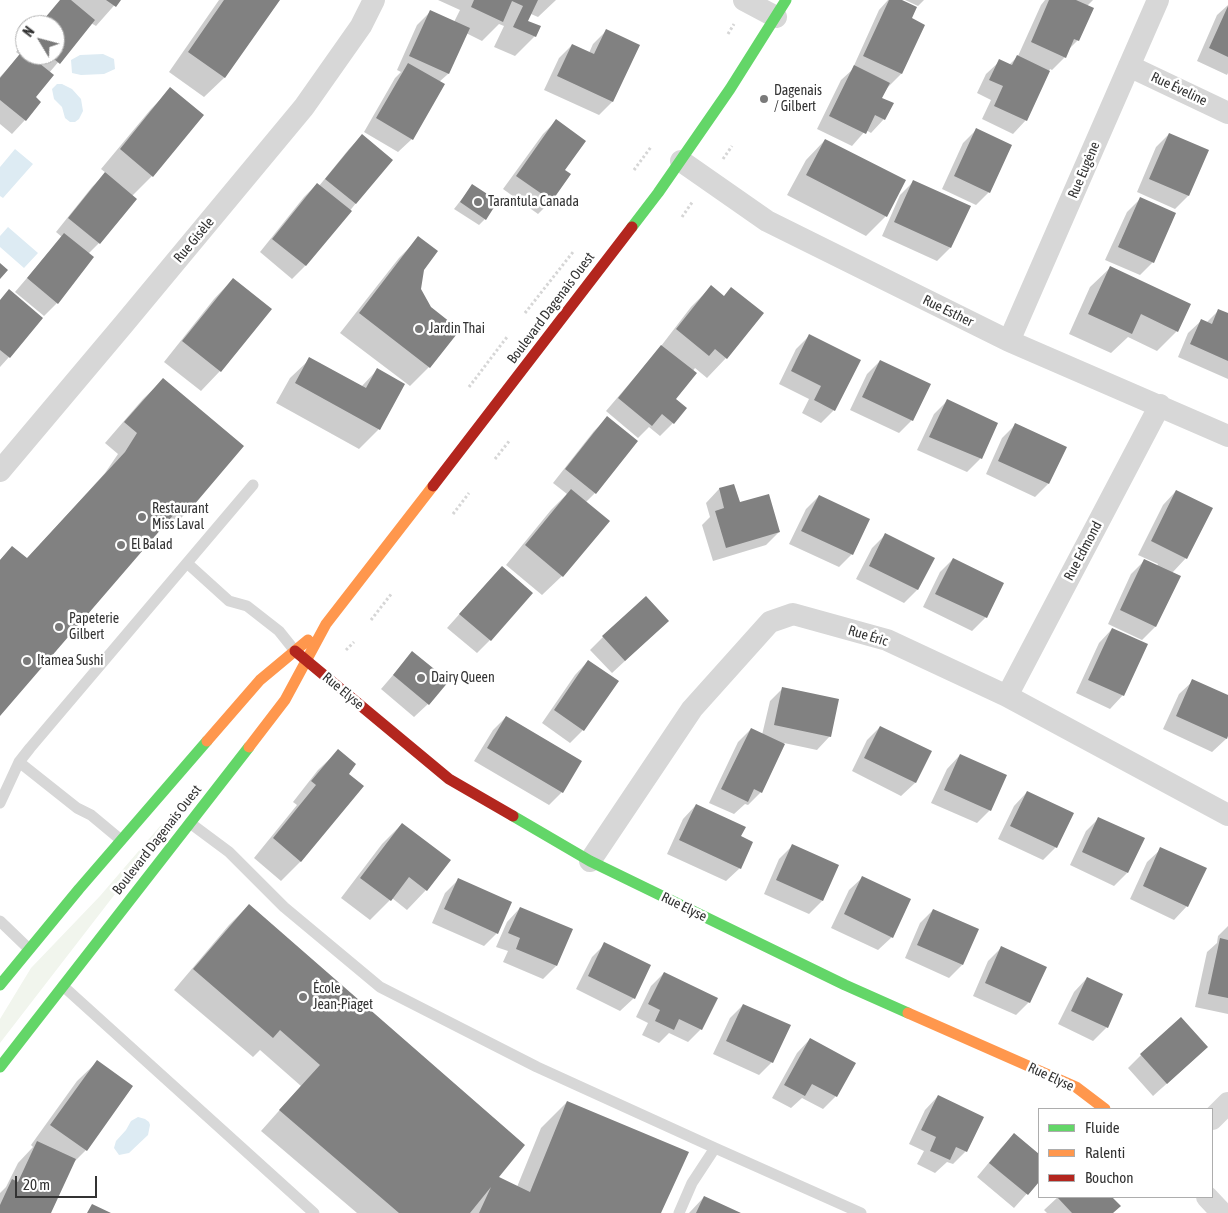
<!DOCTYPE html>
<meta charset="utf-8">
<style>
body{margin:0}
#map{position:relative;width:1228px;height:1213px;overflow:hidden;background:#fff;font-family:"Asap Condensed",sans-serif}
canvas{display:block}
.legend{position:absolute;left:1038px;top:1108px;width:175px;height:90px;box-sizing:border-box;background:#fff;border:1px solid #adadad;margin:0;padding:6px 9px;list-style:none;font-size:15px;color:#333}
.legend li{display:flex;align-items:center;gap:10px;height:25px}
.legend b{width:25px;border:1px solid #adadad}
.north{position:absolute;left:15px;top:15px;width:50px;height:50px;box-sizing:border-box;background:#fff;border:1px solid #adadad;border-radius:50%;rotate:307deg;font-size:14px;font-weight:700;line-height:20px;text-align:center;color:#333}
.north::after{content:'';display:block;margin:auto;width:18px;height:22px;background:#7a7a7a;clip-path:polygon(50% 0,100% 100%,50% 72%,0 100%)}
.scale{position:absolute;left:15px;top:1176px;width:82px;height:22px;box-sizing:border-box;border:2px solid #333;border-top:0;padding-left:6px;font-size:15px;line-height:18px;white-space:nowrap;color:#333;-webkit-text-stroke:4px #fff;paint-order:stroke}
</style>
<div id="map">
<canvas width="1228" height="1213"></canvas>
<ul class="legend">
<li><b style="height:6px;background:#63d668"></b>Fluide</li>
<li><b style="height:6px;background:#ff974d"></b>Ralenti</li>
<li><b style="height:6px;background:#b3261e"></b>Bouchon</li>
</ul>
<div class="north">N</div>
<div class="scale">20 m</div>
</div>
<script>
const ctx = document.querySelector('canvas').getContext('2d');
ctx.lineJoin = 'round';
function paint(path, color) { ctx.fillStyle = color; ctx.fill(path, 'evenodd'); }
const shape = rows => new Path2D(rows.map(r => 'M' + r).join(''));
function strokePath(path, color, width, dash) { ctx.strokeStyle = color; ctx.lineWidth = width; ctx.lineCap = dash ? 'butt' : 'round'; ctx.setLineDash(dash || []); ctx.stroke(path); }
function label(font, color, halo, rows, align = 'center') {
  ctx.font = font + ' "Asap Condensed",sans-serif'; ctx.lineWidth = 5; ctx.setLineDash([]); ctx.textBaseline = 'middle'; ctx.strokeStyle = halo; ctx.fillStyle = color; for (const [text, x, y, turn = 0] of rows) {
    ctx.save(); ctx.translate(x, y); ctx.rotate((+turn || 0) * Math.PI / 180); ctx.textAlign = isNaN(turn) ? turn : align; if (halo) ctx.strokeText(text, 0, 0); ctx.fillText(text, 0, 0); ctx.restore();
  }
}
const green = shape([
 [161,825,166,828,0,1043,0,1019,31,968,100,896]
]);
const water = shape([
 [103,54,114,59,115,69,104,74,81,75,72,73,71,60,80,55],
 [57,84,62,84,72,89,81,99,83,111,79,119,75,122,70,122,65,118,62,107,54,99,52,89],
 [15,149,33,164,3,198,0,196,0,167],
 [8,227,38,253,24,268,0,247,0,236],
 [138,1117,145,1119,149,1122,150,1125,148,1135,129,1153,119,1155,114,1148,116,1141,126,1130,131,1121]
]);
const shadow = shape([
 [61,0,119,0,96,26,91,23,49,73,34,98,40,102,25,120,12,134,0,124,0,77,20,55,16,52,25,41,25,55,55,55,55,25,39,25],
 [219,0,279,0,224,78,204,97,169,72],
 [438,0,556,0,538,17,531,14,527,21,535,36,515,56,494,47,504,26,499,24,482,41,466,33,448,74,439,82,412,139,398,152,364,132,395,78,401,72,397,70,417,25,431,11,454,22,460,10],
 [888,0,899,0,910,19,924,25,901,74,888,87,880,99,884,119,871,133,866,130,852,146,817,129,841,80,852,70,879,10],
 [905,0,924,0,918,6],
 [1045,0,1093,0,1087,6,1078,40,1068,50,1065,57,1052,70,1050,69,1026,120,1013,134,982,119,991,100,977,93,986,74,1000,61,1009,65,1018,56,1041,5],
 [1228,5,1228,73,1227,75,1197,61,1217,15],
 [606,31,638,45,612,102,599,115,544,90,559,58,572,45,589,53,593,44],
 [171,89,152,176,132,196,99,243,88,254,57,303,44,316,15,292,62,237,56,232,92,187,106,173,101,169,151,109],
 [556,121,563,170,570,175,551,201,538,214,503,189,543,134],
 [976,130,989,192,976,205,942,189,963,143],
 [1169,134,1207,150,1188,196,1175,209,1137,192,1156,147],
 [362,136,391,160,305,266,292,279,260,252,304,197,317,184,319,186,349,149],
 [825,140,886,216,866,236,787,195,806,160],
 [914,181,950,248,937,261,882,236,900,195],
 [472,186,485,219,479,225,454,209],
 [1140,199,1153,262,1140,275,1105,260,1127,212],
 [419,238,423,269,420,290,429,367,410,386,340,333,399,258],
 [1110,268,1177,331,1157,351,1128,337,1111,353,1069,334,1090,287],
 [233,279,220,371,201,391,164,362,214,299],
 [711,287,726,358,707,378,695,368,674,399,673,423,660,436,649,427,638,438,606,411,658,350,691,307],
 [0,300,9,357,0,367],
 [1219,310,1228,314,1228,379,1178,357,1188,333,1202,320,1207,322],
 [809,336,834,410,821,423,802,413,809,399,779,384,796,349],
 [310,359,361,387,377,370,403,384,379,429,359,449,276,403,290,378],
 [880,361,912,420,899,433,850,410,867,374],
 [163,380,188,511,168,531,162,526,0,714,0,560,12,547,27,559,105,473,118,454,105,443,143,399],
 [947,401,996,424,980,459,967,472,917,450,934,414],
 [607,418,595,493,586,502,562,576,542,595,506,565,551,510,567,494,553,483,594,431],
 [1016,424,1048,484,1035,497,986,474,1002,438],
 [733,485,739,504,779,532,766,545,713,561,702,525,710,517,706,503,719,489],
 [1176,491,1186,558,1172,573,1155,627,1142,640,1108,624,1131,574,1145,560,1157,566,1158,564,1138,555,1163,505],
 [819,496,852,554,839,567,789,544,806,509],
 [885,535,933,558,917,590,904,603,856,579,872,548],
 [953,559,1002,583,986,617,972,631,923,607,940,572],
 [489,581,490,640,477,653,447,628],
 [1112,629,1123,695,1110,709,1076,693,1099,643],
 [654,634,612,673,590,650,603,637],
 [412,653,428,704,414,717,381,689],
 [588,661,583,730,570,743,542,723,575,675],
 [1193,681,1228,697,1228,733,1226,739,1212,752,1163,729,1179,694],
 [783,688,830,736,817,750,784,743,761,792,748,805,745,804,734,814,709,803,738,742,751,729,762,735,770,701],
 [506,717,562,792,549,805,474,761,493,730],
 [880,727,930,751,915,783,901,796,852,771,867,740],
 [338,751,347,774,301,861,281,881,254,858,297,805,293,802,318,770],
 [960,755,990,810,977,823,931,803,947,769],
 [1027,792,1056,847,1043,860,998,839,1014,806],
 [696,805,740,837,740,868,726,881,667,854,683,819],
 [1099,818,1127,873,1114,886,1070,865,1086,831],
 [402,824,426,890,407,910,392,898,370,920,341,898,382,844],
 [792,846,822,901,809,914,764,894,779,859],
 [1161,849,1187,906,1174,920,1130,899,1147,862],
 [863,877,892,937,878,950,831,928,849,890],
 [458,880,497,933,484,946,432,923,445,893],
 [249,905,498,1177,517,1187,541,1128,567,1102,660,1213,357,1213,261,1131,301,1086,260,1050,253,1057,174,990,229,925],
 [520,908,556,966,543,979,503,962,508,951,496,947,507,922],
 [933,910,962,965,949,978,905,958,920,923],
 [1228,926,1228,1014,1195,1007,1207,952,1217,943,1218,936],
 [605,944,634,998,620,1011,576,989,592,957],
 [1001,948,1029,1002,1016,1015,973,996,988,961],
 [664,973,701,1029,688,1042,669,1033,659,1043,642,1035,648,1023,636,1017,651,986],
 [1087,978,1122,995,1107,1027,1093,1041,1058,1024,1074,992],
 [743,1005,772,1062,759,1075,713,1054,730,1018],
 [810,1039,836,1096,823,1109,802,1098,791,1108,772,1098,797,1053],
 [1141,1055,1193,1060,1153,1096,1128,1068],
 [97,1062,132,1087,86,1150,73,1163,50,1213,0,1213,0,1193,6,1187,18,1163,33,1147,31,1145,77,1081],
 [938,1096,966,1151,953,1164,947,1162,935,1173,917,1164,924,1151,909,1144,925,1110],
 [1014,1135,1039,1155,1039,1180,1014,1208,977,1177,1001,1148],
 [704,1197,738,1213,689,1213],
 [1058,1197,1111,1197,1119,1206,1112,1213,1047,1213,1044,1210]
]);
const building = shape([
 [60,0,71,0,95,20,60,64,49,55,55,55,55,25,39,25],
 [106,0,121,0,116,7],
 [224,0,280,0,225,78,188,52],
 [474,0,538,0,528,21,541,26,536,37,513,27,523,6,512,1,503,22,471,7],
 [889,0,902,0,917,7,912,18,925,25,902,74,863,56],
 [1049,0,1076,0,1094,8,1079,41,1074,39,1066,58,1031,42],
 [1228,6,1228,57,1209,48],
 [430,10,470,28,449,74,409,56],
 [606,29,640,45,613,102,557,76,572,44,594,54],
 [23,50,25,52,25,55,29,55,54,75,36,97,41,102,26,121,0,100,0,78],
 [1017,55,1050,71,1027,121,994,106,1003,86,989,80,999,59,1012,65],
 [408,63,445,84,413,140,376,118],
 [854,65,890,83,882,98,894,103,885,120,875,115,866,134,829,116],
 [170,87,204,115,153,177,120,149],
 [556,119,586,141,565,170,571,174,552,201,516,176],
 [976,128,1012,145,990,193,954,176],
 [1169,133,1209,150,1189,196,1149,179],
 [362,134,393,160,356,204,325,179],
 [825,139,906,180,887,217,806,175],
 [105,172,137,199,100,244,68,218],
 [913,180,971,206,951,248,894,222],
 [317,183,352,211,306,266,272,239],
 [472,184,498,201,486,220,460,202],
 [1140,197,1176,213,1154,263,1118,247],
 [64,233,94,257,58,304,27,278],
 [418,236,438,251,424,270,421,289,431,307,460,330,430,368,359,313],
 [0,263,8,270,0,279],
 [1110,266,1191,304,1178,332,1141,314,1132,334,1088,314],
 [233,278,272,309,221,372,182,341],
 [711,285,724,296,731,287,764,313,727,359,715,349,709,356,676,329],
 [9,289,43,318,10,358,0,350,0,300],
 [1218,309,1228,313,1228,361,1190,344,1201,319,1212,324],
 [809,334,861,360,835,411,814,400,821,386,791,371],
 [661,345,697,373,676,399,687,408,674,424,662,414,652,426,618,398],
 [309,357,366,388,377,368,405,384,380,430,295,383],
 [880,360,931,384,913,421,862,397],
 [163,378,244,446,188,512,181,506,0,716,0,560,12,546,27,558,125,452,137,433,124,422],
 [947,399,998,423,982,459,929,437],
 [607,416,638,441,596,494,565,469],
 [1015,423,1067,447,1049,484,998,461],
 [734,484,740,502,769,494,780,532,726,548,715,511,724,508,719,488],
 [571,489,610,521,563,577,525,545],
 [1176,490,1213,508,1187,559,1151,541],
 [819,495,870,519,853,555,801,531],
 [885,533,935,558,918,590,869,566],
 [953,558,1004,583,987,618,935,594],
 [1144,559,1181,576,1156,627,1120,610],
 [502,566,533,593,491,641,459,614],
 [646,596,669,621,625,661,602,636],
 [1112,628,1148,644,1124,696,1088,680],
 [412,651,449,681,429,705,393,675],
 [588,660,619,681,584,731,554,710],
 [1192,679,1228,695,1228,736,1227,739,1176,716],
 [782,687,839,699,831,737,774,725],
 [506,716,582,761,563,793,487,748],
 [880,726,932,751,916,783,864,758],
 [751,728,785,744,762,793,754,789,748,802,721,789],
 [338,749,356,764,349,774,364,786,301,862,273,838,316,785,311,781],
 [960,754,1007,775,991,811,944,790],
 [1027,791,1074,813,1057,848,1010,826],
 [696,804,746,827,741,836,753,842,741,869,679,840],
 [1098,817,1145,838,1128,873,1082,852],
 [402,823,451,860,427,891,409,877,391,901,360,878],
 [792,844,839,865,823,901,776,880],
 [1160,847,1207,868,1188,907,1143,886],
 [862,876,911,899,893,938,844,914],
 [458,878,512,902,498,934,444,909],
 [249,904,525,1145,499,1177,530,1192,567,1101,689,1152,661,1213,479,1213,491,1187,470,1213,399,1213,279,1110,320,1065,280,1030,273,1038,193,969],
 [520,907,573,929,557,966,516,949,520,938,508,933],
 [933,909,979,929,963,965,917,945],
 [1220,938,1228,940,1228,998,1208,994],
 [604,942,651,965,635,999,588,976],
 [1001,946,1047,967,1030,1003,985,983],
 [664,972,718,998,702,1030,679,1019,674,1030,655,1021,660,1010,648,1004],
 [1087,977,1123,994,1108,1028,1071,1011],
 [743,1004,791,1025,773,1063,726,1041],
 [1181,1017,1208,1047,1167,1084,1140,1054],
 [810,1038,856,1063,837,1097,812,1084,805,1096,784,1085],
 [97,1060,133,1086,87,1151,50,1125],
 [938,1095,984,1117,967,1152,956,1147,950,1160,930,1151,936,1137,921,1130],
 [1014,1133,1039,1154,1039,1182,1028,1195,989,1163],
 [37,1141,76,1159,51,1213,0,1213,0,1205,12,1179,18,1182],
 [704,1196,741,1213,696,1213],
 [1057,1197,1112,1197,1121,1206,1113,1213,1072,1213],
 [92,1204,111,1213,87,1213]
]);
const path = shape([
 [728,34,734,24],
 [723,159,732,146],
 [634,170,651,147],
 [682,217,693,201],
 [525,313,573,252],
 [469,387,507,337],
 [495,459,510,440],
 [453,514,469,493],
 [371,620,392,593],
 [346,650,354,642]
]);
const lane = shape([
 [187,563,229,601,247,606,279,631,295,651],
 [19,762,77,808,91,815,121,840],
 [0,803,19,762,30,748,253,485],
 [190,823,229,852,284,907,380,987,537,1067,715,1148],
 [0,921,28,948],
 [63,986,314,1213],
 [679,1213,692,1183,715,1148,861,1213]
]);
const street = shape([
 [744,0,776,17],
 [1129,66,1228,113],
 [681,161,767,221,1009,341,1228,436],
 [1009,341,1158,0],
 [0,471,123,325,304,107,361,26,374,0],
 [1007,696,1160,405],
 [590,861,692,709,770,622,793,614,887,640,1007,696,1228,815],
 [1212,1119,1228,1103],
 [1207,1197,1222,1213]
]);
const fast = shape([
 [632,227,658,193,730,89,786,0],
 [513,816,590,861,845,985,908,1013],
 [0,985,79,889,207,741],
 [0,1067,249,747]
]);
const slow = shape([
 [207,741,260,680,308,640],
 [249,747,285,700,326,624,433,486],
 [908,1013,1076,1087,1105,1109]
]);
const jam = shape([
 [433,486,632,227],
 [295,651,449,779,513,816]
]);
const markers = [
 [764,99,5,"#7a7a7a"],
 [478,202,5,"#7a7a7a"],
 [419,329,5,"#7a7a7a"],
 [142,517,5,"#7a7a7a"],
 [121,545,5,"#7a7a7a"],
 [59,627,5,"#7a7a7a"],
 [27,661,5,"#7a7a7a"],
 [421,678,5,"#7a7a7a"],
 [303,997,5,"#7a7a7a"]
];
const streetNames = [
 ["Rue Éveline",1179,89,25],
 ["Rue Eugène",1084,170,-67],
 ["Rue Gisèle",194,240,-50],
 ["Boulevard Dagenais Ouest",551,308,-53],
 ["Rue Esther",948,311,26],
 ["Rue Edmond",1083,551,-62],
 ["Rue Éric",868,636,17],
 ["Rue Elyse",343,691,40],
 ["Boulevard Dagenais Ouest",157,840,-52],
 ["Rue Elyse",684,907,26],
 ["Rue Elyse",1051,1077,25]
];
const poiNames = [
 ["Dagenais",774,91],
 ["/ Gilbert",774,107],
 ["Tarantula Canada",488,202],
 ["Jardin Thai",429,329],
 ["Restaurant",152,509],
 ["Miss Laval",152,525],
 ["El Balad",131,545],
 ["Papeterie",69,619],
 ["Gilbert",69,635],
 ["Itamea Sushi",37,661],
 ["Dairy Queen",431,678],
 ["École",313,989],
 ["Jean-Piaget",313,1005]
];
paint(green, '#f1f5ed');
paint(water, '#ddebf3');
paint(shadow, '#0003');
paint(building, '#818181');
strokePath(path, '#d6d6d6', 3, [2.5, 2.5]);
strokePath(lane, '#d7d7d7', 11);
strokePath(street, '#d7d7d7', 22);
strokePath(fast, '#63d668', 11);
strokePath(slow, '#ff974d', 11);
strokePath(jam, '#b3261e', 11);
for (const [x, y, r, color] of markers) { const dot = new Path2D(); dot.arc(x, y, r, 0, 2 * Math.PI); ctx.fillStyle = color; ctx.fill(dot); strokePath(dot, '#fff', 2); }
label('14px', '#333', '#fff', streetNames);
label('14px', '#333', '#fff', poiNames, 'left');
</script>
